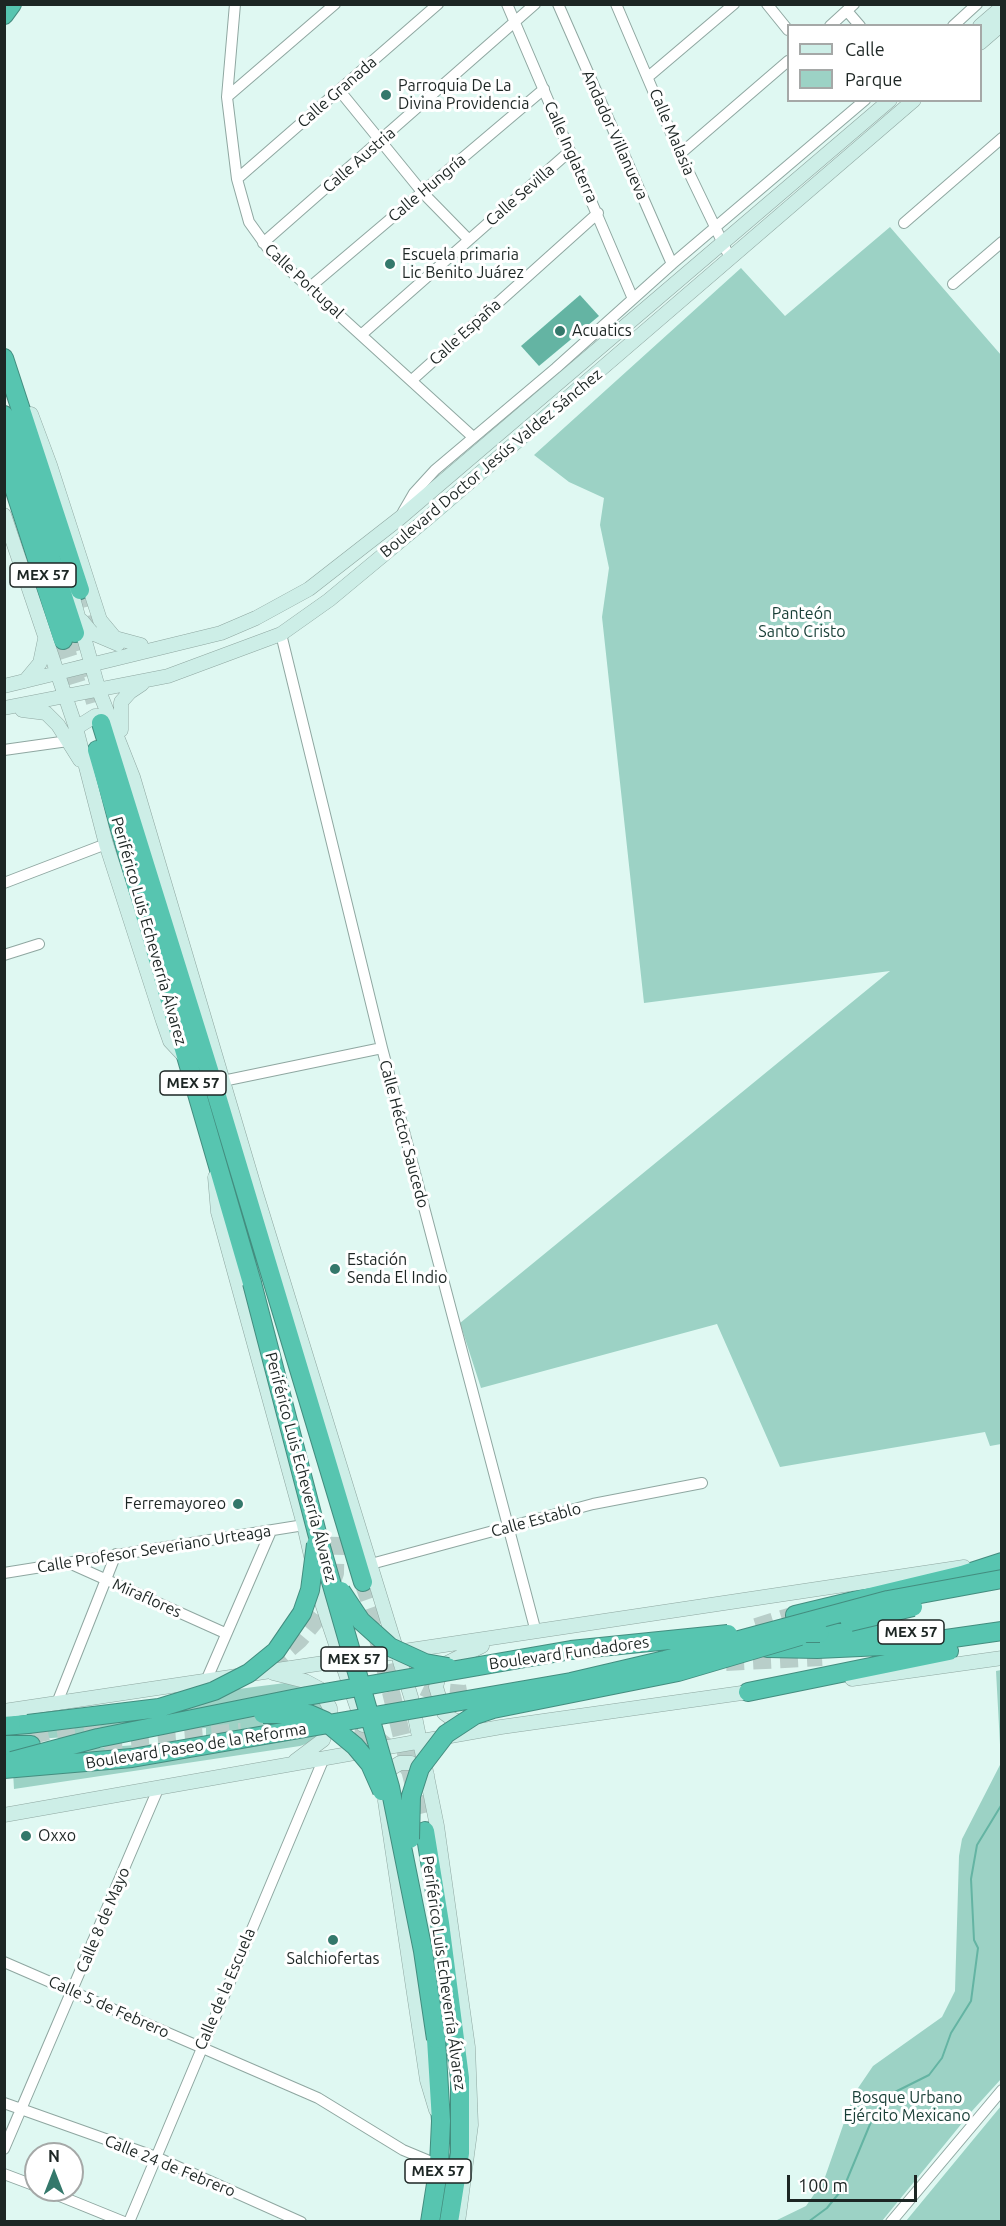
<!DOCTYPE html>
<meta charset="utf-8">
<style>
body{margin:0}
#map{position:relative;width:1006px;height:2226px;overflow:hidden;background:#dff8f2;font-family:Ubuntu,sans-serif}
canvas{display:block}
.frame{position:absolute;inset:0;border:6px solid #1d2624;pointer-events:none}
.legend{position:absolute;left:787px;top:24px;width:195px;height:78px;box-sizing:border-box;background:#fff;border:2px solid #a5a8a7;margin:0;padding:8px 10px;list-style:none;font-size:18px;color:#1d2624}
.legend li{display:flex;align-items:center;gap:12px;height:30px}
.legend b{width:30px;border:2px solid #a5a8a7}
.north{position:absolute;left:24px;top:2142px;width:60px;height:60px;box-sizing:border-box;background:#fff;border:2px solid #a5a8a7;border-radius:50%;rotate:0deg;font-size:16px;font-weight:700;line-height:24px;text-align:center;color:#1d2624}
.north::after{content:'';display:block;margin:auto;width:21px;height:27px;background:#34786b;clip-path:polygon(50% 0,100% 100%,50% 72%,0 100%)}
.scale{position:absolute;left:787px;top:2175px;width:130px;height:27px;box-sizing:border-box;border:3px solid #1d2624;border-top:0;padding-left:8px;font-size:18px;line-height:21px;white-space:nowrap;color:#1d2624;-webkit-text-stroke:4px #fff;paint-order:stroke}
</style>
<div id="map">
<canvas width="1006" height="2226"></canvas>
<div class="frame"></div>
<ul class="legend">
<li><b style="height:8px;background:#cdeee7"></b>Calle</li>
<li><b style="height:16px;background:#9cd2c5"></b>Parque</li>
</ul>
<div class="north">N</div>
<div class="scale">100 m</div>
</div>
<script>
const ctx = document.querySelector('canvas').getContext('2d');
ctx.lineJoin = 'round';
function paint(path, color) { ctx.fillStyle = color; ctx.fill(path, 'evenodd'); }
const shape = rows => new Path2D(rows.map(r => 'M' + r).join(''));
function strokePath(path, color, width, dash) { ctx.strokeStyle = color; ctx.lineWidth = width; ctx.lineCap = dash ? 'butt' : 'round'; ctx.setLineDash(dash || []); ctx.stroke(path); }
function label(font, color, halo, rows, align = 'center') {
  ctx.font = font + ' Ubuntu,sans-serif'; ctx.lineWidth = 6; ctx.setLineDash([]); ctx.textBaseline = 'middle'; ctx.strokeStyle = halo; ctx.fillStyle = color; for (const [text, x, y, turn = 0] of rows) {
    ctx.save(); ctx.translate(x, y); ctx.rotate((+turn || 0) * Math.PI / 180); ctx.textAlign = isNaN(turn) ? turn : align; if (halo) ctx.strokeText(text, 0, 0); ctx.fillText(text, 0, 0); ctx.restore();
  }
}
const green = shape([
 [890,227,1001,355,1001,1444,990,1446,985,1432,780,1467,717,1324,481,1388,460,1323,890,971,644,1003,602,617,609,568,600,525,604,498,569,482,534,455,741,268,785,316],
 [1001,1670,1001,2079,972,2111,882,2221,775,2221,806,2206,824,2180,854,2094,873,2066,942,2017,955,1991,959,1856,962,1839,1001,1763,996,1671],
 [285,1683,305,1688,321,1703,324,1714,319,1733,314,1741,300,1746,14,1789,12,1754,206,1740,206,1728,5,1741,5,1734,53,1726,160,1720,153,1700],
 [1001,2106,1001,2221,906,2221]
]);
const water = shape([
 [580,295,599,316,539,366,521,346]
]);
const stream = shape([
 [808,2222,827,2208,844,2187,873,2117,889,2095,929,2075,942,2058,951,2033,971,2001,978,1948,974,1940,971,1879,977,1845,1002,1804]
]);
const highwayTunnel = shape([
 [80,590,91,638],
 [75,633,101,723],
 [63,640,78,687],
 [363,1582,385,1645],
 [756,1627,795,1615],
 [378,1639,425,1831],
 [726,1662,822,1657],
 [269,1666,299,1640,319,1616,335,1573,336,1529],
 [402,1671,418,1684,432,1691,464,1694,475,1692],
 [328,1726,359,1730,378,1740,401,1758,412,1773],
 [4,1742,49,1731,100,1724],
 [104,1743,241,1732]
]);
const street = shape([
 [235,4,227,97,237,179,249,222,272,254,473,437],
 [507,4,633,299],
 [558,4,672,264],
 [616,4,680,154,730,258],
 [767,4,788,30],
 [847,11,860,26],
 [830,26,854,4],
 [953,26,977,4],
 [648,77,734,4],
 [339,90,423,193,469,240],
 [227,97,335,4],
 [680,154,788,61],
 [237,179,438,4],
 [904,223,1002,138],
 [263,243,535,4],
 [953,284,1002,242],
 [310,287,544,89],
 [361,335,570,151],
 [412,380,598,213],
 [403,512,414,493,435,470,556,368,672,264,865,100],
 [281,634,382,1048,536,1632],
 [4,750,68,741],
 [4,883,106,844],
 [4,955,39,944],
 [218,1082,382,1048],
 [69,1563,225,1633],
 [371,1564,593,1504,702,1483],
 [4,1573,304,1525],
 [206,1681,271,1531],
 [57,1703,116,1554],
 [4,1962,318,2098,403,2150,439,2165],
 [4,2103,156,2157,301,2222],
 [4,2149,158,1789],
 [4,2174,36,2186],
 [45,2190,124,2222],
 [129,2222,324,1758],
 [891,2222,1002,2090]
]);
const secondary = shape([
 [980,26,1002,7],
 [980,43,1002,24],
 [31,414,50,465,100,620,115,638,141,645],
 [4,515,76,728,106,844,163,1021,170,1041,185,1057],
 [64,566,99,691,133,777,256,1193,411,1697,437,1826,468,2047,471,2125,458,2222],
 [82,621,92,633,118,644],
 [25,681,40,663,45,639],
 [4,686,221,633,256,618,309,589,400,518,890,100],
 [4,708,168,676,281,634,329,600,429,517,914,100],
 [22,710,46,713,58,725,80,760],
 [76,728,95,716,103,716,111,720],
 [121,730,121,702,130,692,142,684],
 [215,1177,218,1212,304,1525,321,1600,363,1725],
 [273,1673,305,1681,320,1689,330,1708,330,1721,323,1740,295,1761],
 [852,1679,1002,1658],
 [4,1711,964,1567],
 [469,1725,452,1719,444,1713,436,1687,439,1675,447,1663,482,1646],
 [383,1780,387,1771,400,1763,411,1763,427,1775],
 [385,1801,427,2080,436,2110],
 [4,1815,501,1727,756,1691]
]);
const highway = shape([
 [4,15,12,4],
 [4,358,80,590],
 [4,415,75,633],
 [4,457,63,640],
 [101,723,213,1083,363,1582],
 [97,750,252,1283],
 [795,1615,962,1575,1002,1562],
 [820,1633,902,1633],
 [767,1648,817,1649,904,1645,1002,1631],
 [748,1692,949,1651],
 [4,1726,28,1724],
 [4,1745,31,1745],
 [425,1831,440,1923,460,2078,460,2153,449,2222],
 [430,2222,439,2165,441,2121,436,2039]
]);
const highwayBridge = shape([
 [252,1283,317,1533,390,1787,423,1951,436,2039],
 [341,1591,361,1621,390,1647,425,1663,448,1667],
 [850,1622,913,1607],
 [785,1633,820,1633],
 [263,1714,309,1714,325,1721,355,1746,370,1764,382,1791],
 [28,1724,159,1708,214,1691,249,1673,276,1651,302,1613,310,1590,316,1544],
 [12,1761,98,1738,307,1696,571,1650,728,1634],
 [4,1769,132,1758,571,1682,665,1660,888,1600,1002,1579],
 [410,1839,411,1796,420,1768,446,1734,475,1715,493,1709,678,1672,800,1636]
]);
const markers = [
 [386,95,6,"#34786b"],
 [390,264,6,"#34786b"],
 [560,331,6,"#34786b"],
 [335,1269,6,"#34786b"],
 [238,1504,6,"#34786b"],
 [26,1836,6,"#34786b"],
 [333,1940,6,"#34786b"]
];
const shields = [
 [43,575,66],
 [193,1083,66],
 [911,1632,66],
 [354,1659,66],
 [438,2171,66]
];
const shieldNames = [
 ["MEX 57",43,575],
 ["MEX 57",193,1083],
 ["MEX 57",911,1632],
 ["MEX 57",354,1659],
 ["MEX 57",438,2171]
];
const poiNames = [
 ["Parroquia De La",398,86],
 ["Divina Providencia",398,104],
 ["Escuela primaria",402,255],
 ["Lic Benito Juárez",402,273],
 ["Acuatics",572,331],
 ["Estación",347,1260],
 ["Senda El Indio",347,1278],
 ["Ferremayoreo",226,1504,"right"],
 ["Oxxo",38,1836],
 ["Salchiofertas",333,1959,"center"]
];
const streetNames = [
 ["Calle Granada",337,92,-41],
 ["Calle Malasia",672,132,67],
 ["Andador Villanueva",615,135,66],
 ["Calle Inglaterra",571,152,66],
 ["Calle Austria",359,160,-41],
 ["Calle Hungría",427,188,-40],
 ["Calle Sevilla",520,195,-41],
 ["Calle Portugal",304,281,43],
 ["Calle España",465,332,-42],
 ["Boulevard Doctor Jesús Valdez Sánchez",491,463,-40],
 ["Periférico Luis Echeverría Álvarez",149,931,74],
 ["Calle Héctor Saucedo",404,1134,75],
 ["Periférico Luis Echeverría Álvarez",301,1467,75],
 ["Calle Establo",536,1520,-15],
 ["Calle Profesor Severiano Urteaga",154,1549,-9],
 ["Miraflores",147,1598,24],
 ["Boulevard Fundadores",569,1653,-8],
 ["Boulevard Paseo de la Reforma",196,1746,-9],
 ["Calle 8 de Mayo",103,1920,-67],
 ["Periférico Luis Echeverría Álvarez",444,1973,82],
 ["Calle de la Escuela",225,1989,-67],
 ["Calle 5 de Febrero",109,2007,24],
 ["Calle 24 de Febrero",170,2166,22]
];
const parkNames = [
 ["Panteón",802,614],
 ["Santo Cristo",802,632],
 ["Bosque Urbano",907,2098],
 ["Ejército Mexicano",907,2116]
];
paint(green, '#9cd2c5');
paint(water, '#64b4a3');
strokePath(stream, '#64b4a3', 2);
strokePath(highwayTunnel, '#b8cec9', 18, [18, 9]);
strokePath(street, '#8fa7a1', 12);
strokePath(secondary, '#8fa7a1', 15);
strokePath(highway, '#438d7f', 20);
strokePath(street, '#fff', 10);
strokePath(secondary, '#cdeee7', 14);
strokePath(highway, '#57c5b0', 18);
strokePath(highwayBridge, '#438d7f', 20, []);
strokePath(highwayBridge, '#57c5b0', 18);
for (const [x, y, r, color] of markers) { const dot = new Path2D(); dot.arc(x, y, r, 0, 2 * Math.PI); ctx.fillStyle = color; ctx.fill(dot); strokePath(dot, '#fff', 2); }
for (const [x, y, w] of shields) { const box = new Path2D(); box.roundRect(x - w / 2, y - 12, w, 24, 4.5); ctx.fillStyle = '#fff'; ctx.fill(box); strokePath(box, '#1d2624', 1.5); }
label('bold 15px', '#1d2624', null, shieldNames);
label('16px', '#1d2624', '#fff', poiNames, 'left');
label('16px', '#1d2624', '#fff', streetNames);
label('16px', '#183e36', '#fff', parkNames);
</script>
